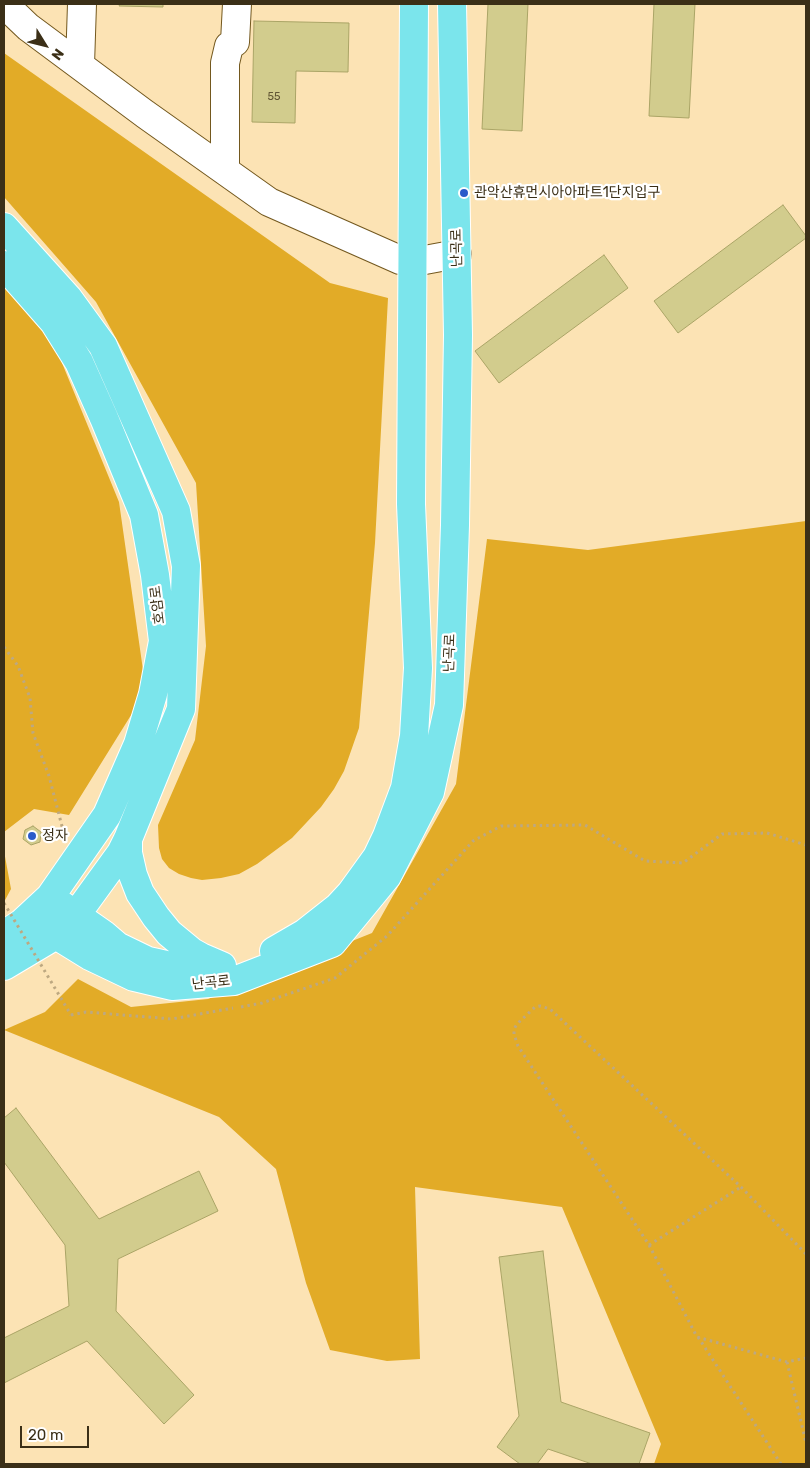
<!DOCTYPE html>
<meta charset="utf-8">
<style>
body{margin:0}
#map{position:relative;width:810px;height:1468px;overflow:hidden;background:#fce3b4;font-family:Rubik,sans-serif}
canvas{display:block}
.frame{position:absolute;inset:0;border:5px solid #3b2f17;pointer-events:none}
.north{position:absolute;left:20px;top:20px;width:50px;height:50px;-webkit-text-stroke:4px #fff;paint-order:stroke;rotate:126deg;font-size:14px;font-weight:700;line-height:20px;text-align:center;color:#3b2f17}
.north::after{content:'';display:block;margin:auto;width:18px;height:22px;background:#3b2f17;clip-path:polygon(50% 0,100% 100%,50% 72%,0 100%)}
.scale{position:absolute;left:20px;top:1426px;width:69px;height:22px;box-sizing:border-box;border:2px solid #3b2f17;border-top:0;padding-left:6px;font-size:15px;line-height:18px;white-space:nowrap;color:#3b2f17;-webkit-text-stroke:4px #fff;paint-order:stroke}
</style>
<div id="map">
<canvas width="810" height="1468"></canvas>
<div class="frame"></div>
<div class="north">N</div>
<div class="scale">20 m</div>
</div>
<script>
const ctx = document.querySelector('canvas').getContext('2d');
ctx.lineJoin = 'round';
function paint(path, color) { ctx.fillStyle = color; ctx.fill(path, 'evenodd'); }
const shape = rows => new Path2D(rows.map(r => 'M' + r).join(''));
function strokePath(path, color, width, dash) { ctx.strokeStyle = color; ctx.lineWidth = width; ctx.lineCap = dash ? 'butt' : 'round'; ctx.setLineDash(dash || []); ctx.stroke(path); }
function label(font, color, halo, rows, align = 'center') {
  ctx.font = font + ' Rubik,"Noto Sans KR",sans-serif'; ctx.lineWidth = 4.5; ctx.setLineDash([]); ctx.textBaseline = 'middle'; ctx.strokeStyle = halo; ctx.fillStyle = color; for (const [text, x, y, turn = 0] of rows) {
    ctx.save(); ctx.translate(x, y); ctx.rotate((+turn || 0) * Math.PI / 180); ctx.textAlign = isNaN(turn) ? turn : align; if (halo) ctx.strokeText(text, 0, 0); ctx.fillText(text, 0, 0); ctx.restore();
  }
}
const forest = shape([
 [4,53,330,283,388,298,375,543,359,728,344,771,334,789,321,807,292,838,257,864,239,874,221,878,202,880,191,878,179,874,169,868,162,859,159,848,158,825,195,740,206,646,196,483,96,302,4,197],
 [4,285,51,336,119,502,146,691,69,815,34,809,4,832],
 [806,521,806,1464,654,1464,661,1444,562,1207,415,1187,420,1359,387,1361,330,1350,306,1283,276,1169,219,1117,4,1030,45,1012,78,979,131,1007,208,999,372,933,456,784,487,539,588,550],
 [4,851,11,889,4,902]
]);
const building = shape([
 [120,4,163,4,163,7,119,6,120,4],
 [488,4,528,4,522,131,482,129,488,4],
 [654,4,695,4,689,118,649,116,654,4],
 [254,21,349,23,348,72,296,71,295,123,252,122,254,21],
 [783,205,806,236,806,238,678,333,654,301,783,205],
 [604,255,628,288,499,383,475,351,604,255],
 [33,826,41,832,40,842,31,845,23,839,25,830,33,826],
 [16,1108,99,1219,199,1171,218,1211,118,1259,116,1311,194,1395,164,1424,87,1341,4,1383,4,1338,69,1306,65,1245,4,1162,4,1118,16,1108],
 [543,1251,561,1402,650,1433,639,1464,592,1464,548,1449,537,1464,520,1464,497,1447,519,1416,499,1257,543,1251]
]);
const path = shape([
 [4,647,18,666,30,698,33,733,49,776,64,834],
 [241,1007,262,1003,335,978,387,936,473,841,501,826,585,825,645,861,683,863,722,834,767,833,806,845],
 [71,1015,86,1012,172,1019,233,1008],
 [649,1245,741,1187],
 [806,1254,741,1187,550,1009,540,1006,535,1007,517,1024,514,1029,514,1034,518,1046,649,1245,697,1337,787,1362,806,1358],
 [698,1337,781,1464],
 [787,1362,806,1443]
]);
const minor = shape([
 [4,4,28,27,145,114,269,202,400,260,414,262,457,254],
 [80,65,82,4],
 [225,170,225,63,229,46,235,42,237,4]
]);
const major = shape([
 [4,227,68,298,103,346,176,511,186,566,181,709,128,839,121,853,76,915,56,935,4,966],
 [4,265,54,322,79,362,104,418,144,515,155,575,163,641,153,694,138,744,107,815,50,897,22,923,4,935],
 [128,839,128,853,133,875,140,893,156,917,169,933,192,952,201,957,222,966],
 [50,897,103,934,117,946,148,961,175,967,212,970],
 [30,916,56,935,90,956,134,977,172,986,234,981,332,943,387,876,430,792,449,705,455,525,458,335,452,4],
 [274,951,305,933,338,907,351,893,377,857,387,836,405,788,414,736,418,668,411,504,414,4]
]);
const pathBridge = shape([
 [4,903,71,1015]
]);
const markers = [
 [464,193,5,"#2a5bca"],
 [32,836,5,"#2a5bca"]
];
const numberNames = [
 ["55",274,97]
];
const poiNames = [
 ["관악산휴먼시아아파트1단지입구",474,193],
 ["정자",42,836]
];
const streetNames = [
 ["난곡로",457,248,-91],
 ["호암로",158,605,-97],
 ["난곡로",450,653,-88],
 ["난곡로",211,983,-6]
];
paint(forest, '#e2ab27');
paint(building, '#d2cc8d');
strokePath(building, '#aaa466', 1);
strokePath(minor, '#73581e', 30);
strokePath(major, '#fff', 30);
strokePath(path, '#bda881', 3, [2.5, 4]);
strokePath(minor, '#fff', 28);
strokePath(major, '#7be5ec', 28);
strokePath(pathBridge, '#bda881', 3, [2.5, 4]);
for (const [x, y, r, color] of markers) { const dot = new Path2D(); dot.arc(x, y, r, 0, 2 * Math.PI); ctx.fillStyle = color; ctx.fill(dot); strokePath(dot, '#fff', 2); }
label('11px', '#615634', null, numberNames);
label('14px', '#3b2f17', '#fff', poiNames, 'left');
label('14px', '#3b2f17', '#fff', streetNames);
</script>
